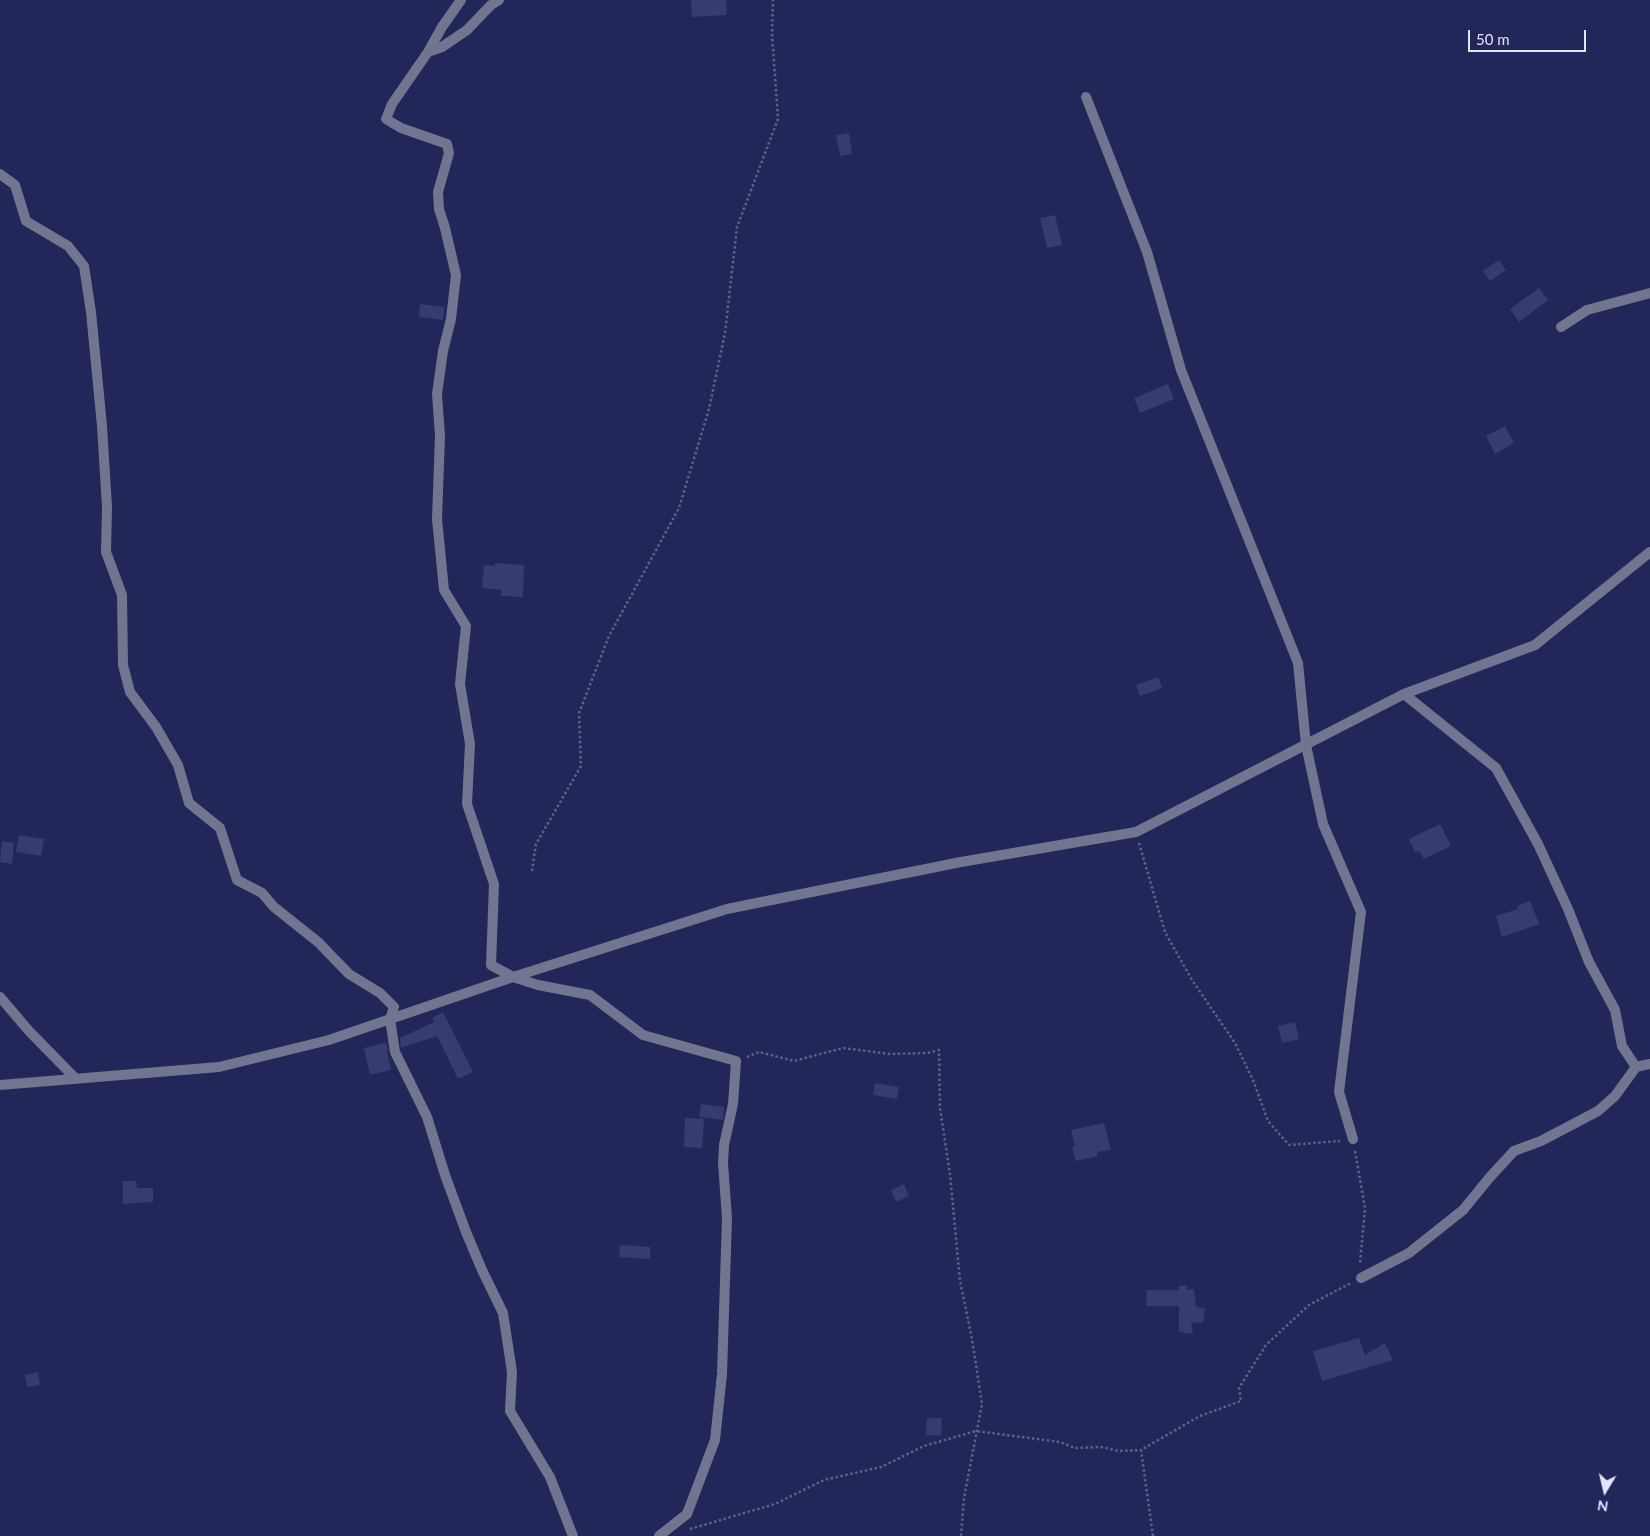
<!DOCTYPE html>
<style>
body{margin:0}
#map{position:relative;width:1650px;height:1536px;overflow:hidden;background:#232659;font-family:Lato,sans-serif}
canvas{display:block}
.north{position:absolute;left:1580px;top:1466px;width:50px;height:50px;-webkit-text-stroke:4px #232659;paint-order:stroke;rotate:189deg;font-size:14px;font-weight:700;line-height:20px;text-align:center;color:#e0e5ff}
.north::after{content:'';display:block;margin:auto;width:18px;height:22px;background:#e0e5ff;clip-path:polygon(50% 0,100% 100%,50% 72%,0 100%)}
.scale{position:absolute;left:1468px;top:30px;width:118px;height:22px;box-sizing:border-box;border:2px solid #e0e5ff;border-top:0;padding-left:6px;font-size:15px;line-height:18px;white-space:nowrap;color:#e0e5ff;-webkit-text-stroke:4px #232659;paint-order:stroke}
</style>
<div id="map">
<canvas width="1650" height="1536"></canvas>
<div class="north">N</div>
<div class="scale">50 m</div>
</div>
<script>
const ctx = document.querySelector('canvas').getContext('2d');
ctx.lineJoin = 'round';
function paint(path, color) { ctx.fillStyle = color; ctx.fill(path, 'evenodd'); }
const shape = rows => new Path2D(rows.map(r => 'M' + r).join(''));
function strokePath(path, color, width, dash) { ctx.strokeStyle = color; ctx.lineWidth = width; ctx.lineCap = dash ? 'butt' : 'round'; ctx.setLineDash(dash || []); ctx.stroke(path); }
const building = shape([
 [691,0,726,0,727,15,692,17],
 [849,133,852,154,840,156,836,135],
 [1055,215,1062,245,1047,248,1040,218],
 [1499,260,1506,270,1490,281,1483,271],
 [1539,288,1548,300,1519,322,1510,309],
 [420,304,444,307,443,320,419,317],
 [1168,384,1174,399,1140,413,1134,398],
 [1505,426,1514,443,1495,454,1486,436],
 [495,563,524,565,523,597,501,596,502,590,482,588,484,565,495,566],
 [1158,677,1162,688,1140,696,1136,685],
 [1440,824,1451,846,1424,859,1419,851,1415,852,1409,839],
 [19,835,44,839,41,856,16,852],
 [2,841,14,843,12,864,0,862],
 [1530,901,1539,924,1502,937,1496,916,1518,909,1517,906],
 [443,1012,473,1072,458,1079,437,1036,401,1048,400,1038,434,1022,432,1018],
 [1295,1022,1299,1039,1282,1043,1278,1026],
 [385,1043,387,1044,388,1053,386,1047,391,1070,370,1075,364,1048],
 [875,1083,899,1087,897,1099,873,1095],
 [701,1104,724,1107,723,1120,699,1117],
 [685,1118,704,1119,702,1148,684,1147],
 [1104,1123,1111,1150,1097,1152,1098,1156,1076,1161,1072,1147,1075,1146,1071,1130],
 [123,1181,136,1181,137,1188,153,1188,153,1202,123,1204],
 [904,1184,909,1196,896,1202,891,1190],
 [620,1245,650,1247,650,1259,619,1257],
 [1179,1286,1187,1286,1187,1290,1194,1289,1196,1307,1205,1308,1203,1323,1191,1322,1193,1334,1179,1332,1179,1306,1146,1306,1147,1290,1179,1290],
 [1359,1338,1365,1355,1385,1343,1393,1360,1322,1381,1313,1351],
 [38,1372,40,1385,27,1387,25,1375],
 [927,1418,942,1418,941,1436,926,1435]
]);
const path = shape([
 [1139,843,1165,932,1192,980,1235,1043,1253,1080,1268,1121,1289,1145,1340,1141],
 [532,871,536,844,581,766,579,713,609,636,679,508,709,409,725,333,737,227,778,119,772,34,773,0],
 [747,1057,759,1052,794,1061,843,1048,890,1054,927,1053,939,1050,940,1108,950,1174,960,1281,972,1339,982,1404,964,1498,961,1536],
 [1355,1151,1365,1208,1360,1264],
 [690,1529,775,1504,824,1480,881,1467,924,1446,976,1431,1060,1442,1075,1448,1101,1447,1119,1451,1141,1450],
 [1153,1536,1141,1450,1200,1416,1241,1401,1239,1388,1266,1345,1309,1305,1351,1283]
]);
const minor = shape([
 [499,0,491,5,467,30,442,47,428,52,392,104,386,119,401,128,447,144,449,153,438,192,439,209,445,228,456,275,451,319,443,351,437,394,440,436,437,519,444,590,466,626,460,684,470,744,467,804,494,884,491,965,513,977,538,985,590,995,643,1035,736,1061,733,1104,724,1145,723,1163,727,1218,722,1374,715,1440,687,1514,659,1536],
 [428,52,442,27,461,0],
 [1086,97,1147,252,1181,370,1298,663,1306,745,1323,824,1361,912,1339,1092,1353,1139],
 [0,174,15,185,26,221,68,246,84,266,91,312,102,426,107,507,106,552,122,595,123,665,130,692,156,727,178,765,189,803,220,828,237,880,262,893,274,907,318,942,349,974,380,993,394,1007,390,1019,395,1052,427,1117,445,1175,466,1232,482,1270,503,1313,512,1372,510,1411,550,1477,573,1536],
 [1561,327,1587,310,1650,293],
 [1404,694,1496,768,1538,844,1568,909,1589,962,1615,1010,1622,1046,1636,1067],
 [0,997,29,1031,76,1079],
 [0,1085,219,1067,329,1040,513,977,727,909,961,862,1136,832,1404,694,1535,645,1650,552],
 [1361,1278,1409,1253,1463,1210,1490,1177,1514,1151,1541,1141,1598,1111,1615,1096,1636,1067,1650,1064]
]);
paint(building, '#363c70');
strokePath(path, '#5e618d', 2.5, [2.5, 2.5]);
strokePath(minor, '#717690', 10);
</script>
